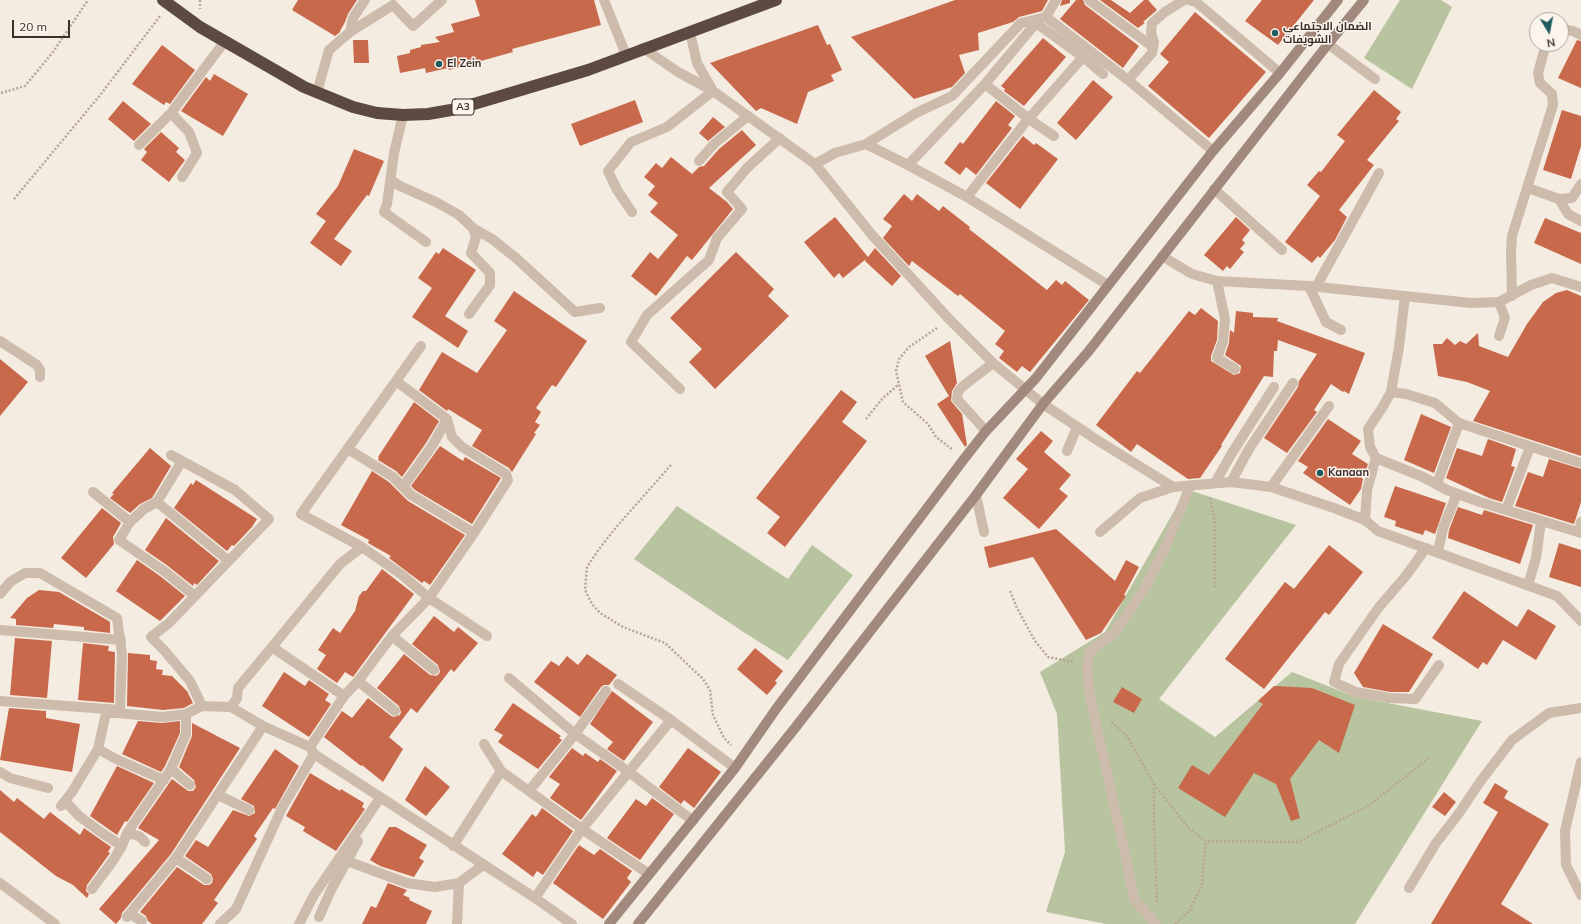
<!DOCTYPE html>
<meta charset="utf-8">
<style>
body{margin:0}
#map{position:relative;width:1581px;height:924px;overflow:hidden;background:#f4ebe1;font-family:Mulish,sans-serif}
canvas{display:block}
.north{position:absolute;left:1529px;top:12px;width:40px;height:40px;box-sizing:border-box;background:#fbf5ee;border:1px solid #aea6a0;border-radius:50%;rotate:170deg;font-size:11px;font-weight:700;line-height:16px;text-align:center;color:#3b302b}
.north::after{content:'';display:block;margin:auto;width:14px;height:18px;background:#1f5a5e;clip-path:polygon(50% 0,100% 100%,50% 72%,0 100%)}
.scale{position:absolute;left:12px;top:20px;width:58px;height:18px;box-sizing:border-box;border:2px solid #3b302b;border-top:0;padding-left:5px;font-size:12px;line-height:14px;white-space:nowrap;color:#3b302b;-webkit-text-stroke:3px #fbf5ee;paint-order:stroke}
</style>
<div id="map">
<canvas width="1581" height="924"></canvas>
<div class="north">N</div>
<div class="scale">20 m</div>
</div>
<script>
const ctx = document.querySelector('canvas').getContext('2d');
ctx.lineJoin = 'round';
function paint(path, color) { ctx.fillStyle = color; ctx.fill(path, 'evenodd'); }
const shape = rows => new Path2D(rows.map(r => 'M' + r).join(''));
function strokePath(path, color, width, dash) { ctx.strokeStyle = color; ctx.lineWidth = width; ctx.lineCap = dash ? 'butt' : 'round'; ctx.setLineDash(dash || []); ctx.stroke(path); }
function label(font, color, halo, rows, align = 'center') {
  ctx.font = font + ' Mulish,Cairo,sans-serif'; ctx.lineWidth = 3; ctx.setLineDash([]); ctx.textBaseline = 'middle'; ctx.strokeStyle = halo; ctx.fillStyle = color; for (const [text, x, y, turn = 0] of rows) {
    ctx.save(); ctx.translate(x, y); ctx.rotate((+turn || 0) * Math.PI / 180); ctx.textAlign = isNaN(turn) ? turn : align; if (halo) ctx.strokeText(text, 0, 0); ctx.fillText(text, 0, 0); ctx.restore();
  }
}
const green = shape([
 [1400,0,1441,0,1452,7,1412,89,1364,58],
 [1192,491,1296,525,1159,699,1215,737,1292,672,1356,697,1482,721,1355,924,1106,924,1046,912,1065,852,1057,714,1040,672,1105,632,1181,499],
 [677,506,788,579,812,545,853,575,788,660,745,633,634,559]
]);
const building = shape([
 [298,0,357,0,348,14,345,22,339,33,335,36,292,10],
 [475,0,594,0,601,25,512,49,513,52,449,70,448,68,426,73,425,68,400,73,397,56,410,53,410,50,421,47,421,45,440,42,435,37,454,32,451,24,480,16],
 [955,0,1048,0,1042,11,1019,17,1013,22,978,33,979,50,959,55,965,73,952,87,914,99,851,37],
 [1062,0,1070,0,1070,3,1060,6],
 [1076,0,1083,0,1085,5,1139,46,1123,68,1060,19],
 [1100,0,1111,0,1130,13,1144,0,1148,0,1157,10,1143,22,1145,23,1138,28],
 [1262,0,1314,0,1278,45,1245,21],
 [1195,12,1266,72,1209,138,1148,86,1169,62,1160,54],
 [818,25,827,45,830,44,842,70,831,75,834,81,808,92,797,124,761,108,756,111,710,63],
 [1043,38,1066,57,1024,106,1004,91,1005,89,1001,86],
 [353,40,368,40,369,63,354,63],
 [1577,40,1581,41,1581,88,1558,78],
 [162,45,195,70,170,104,166,102,164,105,132,84],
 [214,74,248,94,223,136,181,111,206,77,210,81],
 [1093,80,1113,97,1076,140,1057,123],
 [1374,90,1401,112,1396,119,1399,121,1367,160,1374,165,1339,210,1347,217,1335,240,1320,258,1318,256,1312,263,1285,242,1320,196,1307,185,1319,171,1321,172,1345,141,1337,135],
 [635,100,643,122,580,146,571,124],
 [123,101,151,124,134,141,108,119],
 [996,101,1015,116,1008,125,1012,128,976,175,966,167,960,175,944,163,960,142,963,144],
 [1562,110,1581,116,1581,146,1571,179,1543,170],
 [713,117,725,127,708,141,699,133],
 [742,130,756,145,709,188,727,202,733,209,692,260,687,256,656,296,631,276,650,252,658,259,678,235,650,212,658,203,648,195,655,186,644,177,656,163,662,168,671,157,692,174,699,167,704,166,719,149],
 [161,132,179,148,176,152,185,160,169,182,141,160,147,152,144,149],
 [1023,136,1034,145,1036,143,1058,159,1020,209,986,183],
 [354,149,384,161,369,196,367,195,334,239,352,251,341,266,310,243,326,221,316,214,338,186],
 [904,194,912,201,917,194,939,211,943,206,970,227,969,229,1047,290,1056,280,1062,285,1065,281,1089,300,1030,372,1022,366,1017,372,999,358,1004,351,995,344,1005,331,960,294,958,296,912,261,909,266,883,238,892,226,883,219],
 [835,217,868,257,875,248,901,276,892,286,865,261,866,259,843,278,839,273,834,278,804,242],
 [1236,217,1250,230,1242,240,1245,243,1240,249,1244,252,1230,269,1227,266,1223,271,1204,255],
 [1545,218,1581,233,1581,264,1534,243],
 [443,248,476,270,445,316,468,331,458,348,412,317,432,288,418,278,436,252,439,254],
 [736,252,774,289,768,296,789,316,715,389,689,362,702,349,670,318],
 [1567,290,1581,296,1581,456,1473,421,1490,391,1467,382,1438,376,1433,344,1442,344,1447,338,1455,345,1460,341,1466,344,1478,333,1479,346,1508,357,1527,324,1543,302,1556,293],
 [514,291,587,341,556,387,552,385,536,408,541,412,535,422,540,425,534,433,536,434,512,472,509,468,472,446,482,430,448,409,447,411,419,390,442,352,477,373,507,330,494,321],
 [1201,308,1218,321,1217,340,1211,356,1211,361,1234,375,1240,373,1241,366,1225,355,1229,343,1230,330,1234,333,1236,311,1253,313,1253,317,1278,318,1277,321,1365,353,1349,394,1344,391,1343,392,1331,384,1314,410,1317,412,1287,453,1264,438,1298,387,1299,381,1317,354,1278,340,1277,351,1274,351,1273,377,1264,376,1221,445,1222,446,1200,478,1188,479,1137,444,1131,452,1096,425,1137,371,1140,373,1189,311,1195,315],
 [950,341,957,383,952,391,951,401,962,414,967,445,965,447,937,404,949,396,925,356],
 [0,359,28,382,0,416],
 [841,390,857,402,842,422,867,441,785,547,767,533,780,517,756,498],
 [414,402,439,421,426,443,402,477,396,471,378,460,379,458,378,457],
 [1421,414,1451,427,1434,473,1404,460],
 [1328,419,1361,441,1352,454,1368,464,1366,470,1361,477,1363,479,1361,489,1350,505,1303,473,1308,467,1298,461],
 [1041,431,1053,441,1044,452,1071,475,1059,489,1068,496,1039,529,1003,498,1028,469,1016,459],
 [1488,439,1516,449,1511,466,1515,467,1502,502,1489,498,1446,478,1457,448,1482,456],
 [440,446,463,461,465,457,501,478,472,524,415,490,411,486],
 [150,448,171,466,152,498,140,504,130,513,110,498,114,494,112,493],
 [1549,459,1581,469,1581,502,1574,524,1515,506,1528,472,1543,477],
 [372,471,389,482,408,501,465,535,430,585,424,581,422,583,389,558,391,556,368,543,369,540,341,525],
 [196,480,257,519,252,527,234,546,232,545,227,551,174,508,191,483,193,485],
 [1395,486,1446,503,1435,534,1425,530,1423,535,1395,526,1396,521,1384,517],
 [1458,507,1482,515,1484,510,1533,525,1520,564,1448,538,1449,530],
 [102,508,121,523,113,537,114,544,86,578,61,558],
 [166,518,219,561,197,585,194,583,193,586,168,566,145,550],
 [1056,529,1115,581,1126,560,1139,567,1124,595,1126,596,1101,633,1086,640,1033,557,989,568,984,547],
 [1559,543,1581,550,1581,587,1549,577],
 [1329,545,1363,572,1329,615,1325,612,1264,689,1225,659,1285,582,1294,589],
 [137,560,160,576,185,596,160,621,116,591],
 [382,569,414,594,353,677,345,672,337,683,317,669,326,655,318,650,333,628,340,633,355,611,359,596,363,591,366,591],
 [39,590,59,592,107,620,110,622,110,633,84,630,84,627,54,624,53,628,16,625,16,619,10,618,27,598],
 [1464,591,1517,627,1528,609,1556,626,1536,660,1503,640,1487,665,1483,662,1478,669,1432,638],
 [434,616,454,632,458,627,478,643,454,672,451,669,417,713,411,708,389,737,403,749,383,782,362,765,361,766,324,737,342,711,352,718,368,698,391,716,394,717,400,715,401,712,399,706,377,688,404,654,430,675,436,676,439,674,440,671,438,665,412,644],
 [1383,624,1433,654,1409,692,1390,692,1363,687,1354,673],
 [15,638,52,641,47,698,10,695],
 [83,643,109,646,108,651,115,652,114,703,78,700],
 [755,648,783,671,775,681,777,683,767,695,737,669],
 [128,653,150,655,150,660,157,661,156,669,163,670,162,675,172,676,187,691,193,703,184,708,163,710,127,706],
 [587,654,617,675,609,685,604,685,601,687,580,717,534,682,551,661,559,666,567,656,578,665],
 [284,672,305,686,309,680,329,694,325,700,331,704,309,737,262,706],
 [1274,686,1312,688,1355,705,1339,753,1319,740,1290,779,1300,818,1291,821,1276,784,1254,773,1225,817,1178,788,1192,765,1209,775,1263,704,1258,701],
 [1122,687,1142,699,1134,713,1113,702],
 [612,691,653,722,624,761,607,749,613,742,590,724],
 [513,703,561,736,559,738,562,740,538,769,498,742,503,735,494,730],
 [9,708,46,711,46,718,80,724,72,772,0,760],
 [138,721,162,723,180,721,180,733,165,766,161,772,122,754],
 [192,723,240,748,171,854,122,913,121,918,116,924,99,909,159,840,138,828,172,779,188,791,193,791,196,787,194,780,179,767,192,736],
 [572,748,583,756,585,753,598,762,600,759,617,771,581,820,550,798,560,784,549,777],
 [688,748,721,772,694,808,684,800,681,804,659,787],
 [275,749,299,766,275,809,273,808,254,836,257,839,214,900,218,903,202,924,152,924,148,921,146,916,140,912,177,867,204,885,209,885,212,883,213,879,211,874,185,856,196,840,208,847,233,810,249,816,255,813,254,806,241,799],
 [117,766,154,783,127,822,125,821,117,835,90,816],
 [425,766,450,787,426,816,405,800],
 [310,773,340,791,341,789,364,803,362,807,365,809,336,851,303,831,305,827,286,816],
 [1495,783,1508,791,1504,798,1549,824,1501,904,1533,924,1431,924,1498,812,1483,803],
 [0,790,14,802,17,798,44,819,50,812,80,835,84,828,111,847,108,852,110,853,87,885,86,891,89,894,87,898,73,885,56,876,0,832],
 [1444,792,1456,802,1445,816,1432,807],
 [652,798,674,814,640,860,607,838,636,799,646,806],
 [542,808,573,831,543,875,537,871,533,877,502,854,532,814,536,817],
 [389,827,396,827,427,845,419,858,424,861,414,877,380,866,370,860],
 [579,845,594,855,600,849,632,871,627,878,631,882,603,919,553,883],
 [388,883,407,890,403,895,410,898,409,900,432,911,426,924,362,924,371,906,376,908]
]);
const path = shape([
 [200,0,200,9],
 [1,93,25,86,53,52,88,0],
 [14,199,101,94,160,16],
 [937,328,909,347,899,359,896,371,903,402,928,424,936,437,953,450],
 [866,419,883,398,899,384],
 [671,465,618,525,599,549,587,567,585,590,592,604,600,613,623,627,665,643,703,679,710,690,713,715,724,738,731,745],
 [1210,498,1215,521,1215,589],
 [1010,591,1017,608,1035,641,1048,657,1073,662],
 [1111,722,1127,736,1154,784,1154,821,1157,903],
 [1154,784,1190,830,1206,841,1298,842,1368,806,1429,758],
 [1175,924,1190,910,1202,884,1206,841]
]);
const lane = shape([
 [1089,0,1153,47],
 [1189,0,1196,2,1280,73],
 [1046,17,1128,80,1213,151],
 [1128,80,1152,53,1154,42,1151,33,1152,23,1165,12,1184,0],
 [866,144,916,113,952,96,1021,23,1046,17,1056,0],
 [1405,296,1399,347,1391,392,1382,408,1368,429,1370,447,1376,458,1423,477,1447,490,1480,502,1581,533],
 [0,341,37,365,40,370,40,377],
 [1391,392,1406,394,1435,403,1459,423,1581,463],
 [1437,484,1459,423],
 [1506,510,1530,447],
 [1365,520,1367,490,1376,458],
 [1100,532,1140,498,1173,487],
 [1579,532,1581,522],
 [1426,548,1405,577,1379,607,1339,664,1334,682,1356,692,1389,698,1415,699,1439,665],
 [1438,552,1443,528,1457,494],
 [1528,585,1536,558,1541,521],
 [1581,762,1565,831,1566,865,1581,895],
 [1409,888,1436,843,1457,816,1480,782,1512,740,1549,713,1581,708],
 [1156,924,1134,899,1126,858,1090,697,1087,666,1090,652,1115,632,1145,588,1166,546,1190,486]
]);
const street = shape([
 [604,0,626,55],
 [1561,29,1573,31,1581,35],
 [350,32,353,18,365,0],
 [690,32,697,63,713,91,815,164,872,235,950,320,993,363,1043,404,1097,440,1173,487,1231,482,1271,487,1334,508,1365,520,1378,531,1557,596,1581,621],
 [1328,44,1375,79],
 [985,84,1036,23,1083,57,1103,74],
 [317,92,329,50,350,32,393,5,413,26,442,0],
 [171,113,189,132,197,153,182,177],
 [403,115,394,153,387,204,384,212,426,242],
 [139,145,171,113,225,41],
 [699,161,714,144,748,116],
 [815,164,835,153,866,144,908,165,967,197,1108,285],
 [908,165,985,84,1029,119,1054,136],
 [391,180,400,186,436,202,459,215,473,228,476,237,471,253,490,273,490,285,469,314],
 [1528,188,1559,199,1572,198,1581,184],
 [1214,189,1282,250],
 [967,197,1024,124,1083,57],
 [1559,199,1568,214,1581,221],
 [632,212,617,190,608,171,631,142,667,127,713,91,678,72,643,48],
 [473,228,492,239,516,258,575,312,600,308],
 [1162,256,1192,274,1217,281,1309,286,1471,303,1499,302,1531,285,1552,278,1581,287],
 [1217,281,1225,319,1223,341,1217,358,1235,369],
 [1309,286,1326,322,1341,330],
 [1316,287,1379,173],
 [1512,296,1511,252,1512,236,1553,105,1552,94,1540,83,1538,73,1546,44],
 [1499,336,1505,318,1499,302],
 [680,389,631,342,647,315,709,260,717,238,742,209,727,192,747,168,780,138],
 [986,431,957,399,958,392,962,387,993,363],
 [348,449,393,477,411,495,474,533],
 [1067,451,1077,427],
 [171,455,235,490,269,519,169,623,151,637,164,650,190,681,202,706],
 [1231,482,1249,449,1293,383],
 [1215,483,1232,453,1274,387],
 [403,487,432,446,447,419],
 [1271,487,1329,406],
 [93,492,130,522,119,540,164,571,195,596],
 [976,495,984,532],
 [157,502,182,461],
 [130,522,144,509,157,502,229,561],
 [362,547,301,514,421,346],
 [0,594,10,582,25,573,40,573,117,618,122,654,120,710],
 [0,630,121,640],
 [392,636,434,670],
 [272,647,344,696],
 [509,678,575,734,629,772,693,821],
 [358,681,395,711],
 [618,684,671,720,735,768],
 [0,701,120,710,117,713,163,717,186,714,202,706,231,707,263,726,310,747,314,754,535,898,572,924],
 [231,707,237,698,238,688,272,647,340,564,362,547,402,575,429,598,487,636],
 [484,744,501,771,582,829,649,874],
 [310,747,344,696,358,681,392,636,429,598,474,533,508,480,506,474,462,447,452,437,447,419,396,381],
 [98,749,116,759,164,780],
 [171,769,190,785],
 [0,772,10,778,48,788],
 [529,791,575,734,606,691],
 [218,795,249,810],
 [65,801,79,816,102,833,122,846],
 [61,806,72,792,98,749,106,713,115,713],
 [127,833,139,836,145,842],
 [453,846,501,771],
 [176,858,207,879],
 [347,861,407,883,435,887,459,883,483,865],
 [0,883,55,924],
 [92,889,112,862,122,846,127,833,171,769,186,734,186,714],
 [535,898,582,829,671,720],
 [130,914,142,921],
 [127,917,176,858,263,726],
 [319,917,332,888,358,841],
 [220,924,236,909,282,808,314,754],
 [299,924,314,895,380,798],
 [457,924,459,883]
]);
const secondary = shape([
 [609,924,735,768,776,709,964,459,986,431,1036,378,1213,151,1280,73,1338,0],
 [638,924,795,728,976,495,1043,404,1088,352,1328,44,1364,0]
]);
const highway = shape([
 [163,0,200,27,304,87,353,107,377,113,403,115,428,114,457,109,588,70,776,0]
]);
const markers = [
 [1275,33,4,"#1f5a5e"],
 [439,64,4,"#1f5a5e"],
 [1320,473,4,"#1f5a5e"]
];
const shields = [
 [463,107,22]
];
const shieldNames = [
 ["A3",463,107]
];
const poiNames = [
 ["الضمان الاجتماعي",1283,27],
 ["الشويفات",1283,40],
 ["El Zein",447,64],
 ["Kanaan",1328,473]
];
paint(green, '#b8c4a0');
paint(building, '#c8694b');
strokePath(path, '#b9a596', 2.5, [2, 2]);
strokePath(lane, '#cdbbac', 10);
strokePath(street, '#cdbbac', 10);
strokePath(secondary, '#a18a7d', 10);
strokePath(highway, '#5c4a42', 12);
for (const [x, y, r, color] of markers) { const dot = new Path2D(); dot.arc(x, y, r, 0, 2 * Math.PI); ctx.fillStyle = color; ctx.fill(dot); strokePath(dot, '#fbf5ee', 1.5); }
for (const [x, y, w] of shields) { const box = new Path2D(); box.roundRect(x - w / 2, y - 8, w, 16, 3); ctx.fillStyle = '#fbf5ee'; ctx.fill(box); strokePath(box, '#3b302b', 1); }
label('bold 10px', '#3b302b', null, shieldNames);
label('bold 11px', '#3b302b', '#fbf5ee', poiNames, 'left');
</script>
